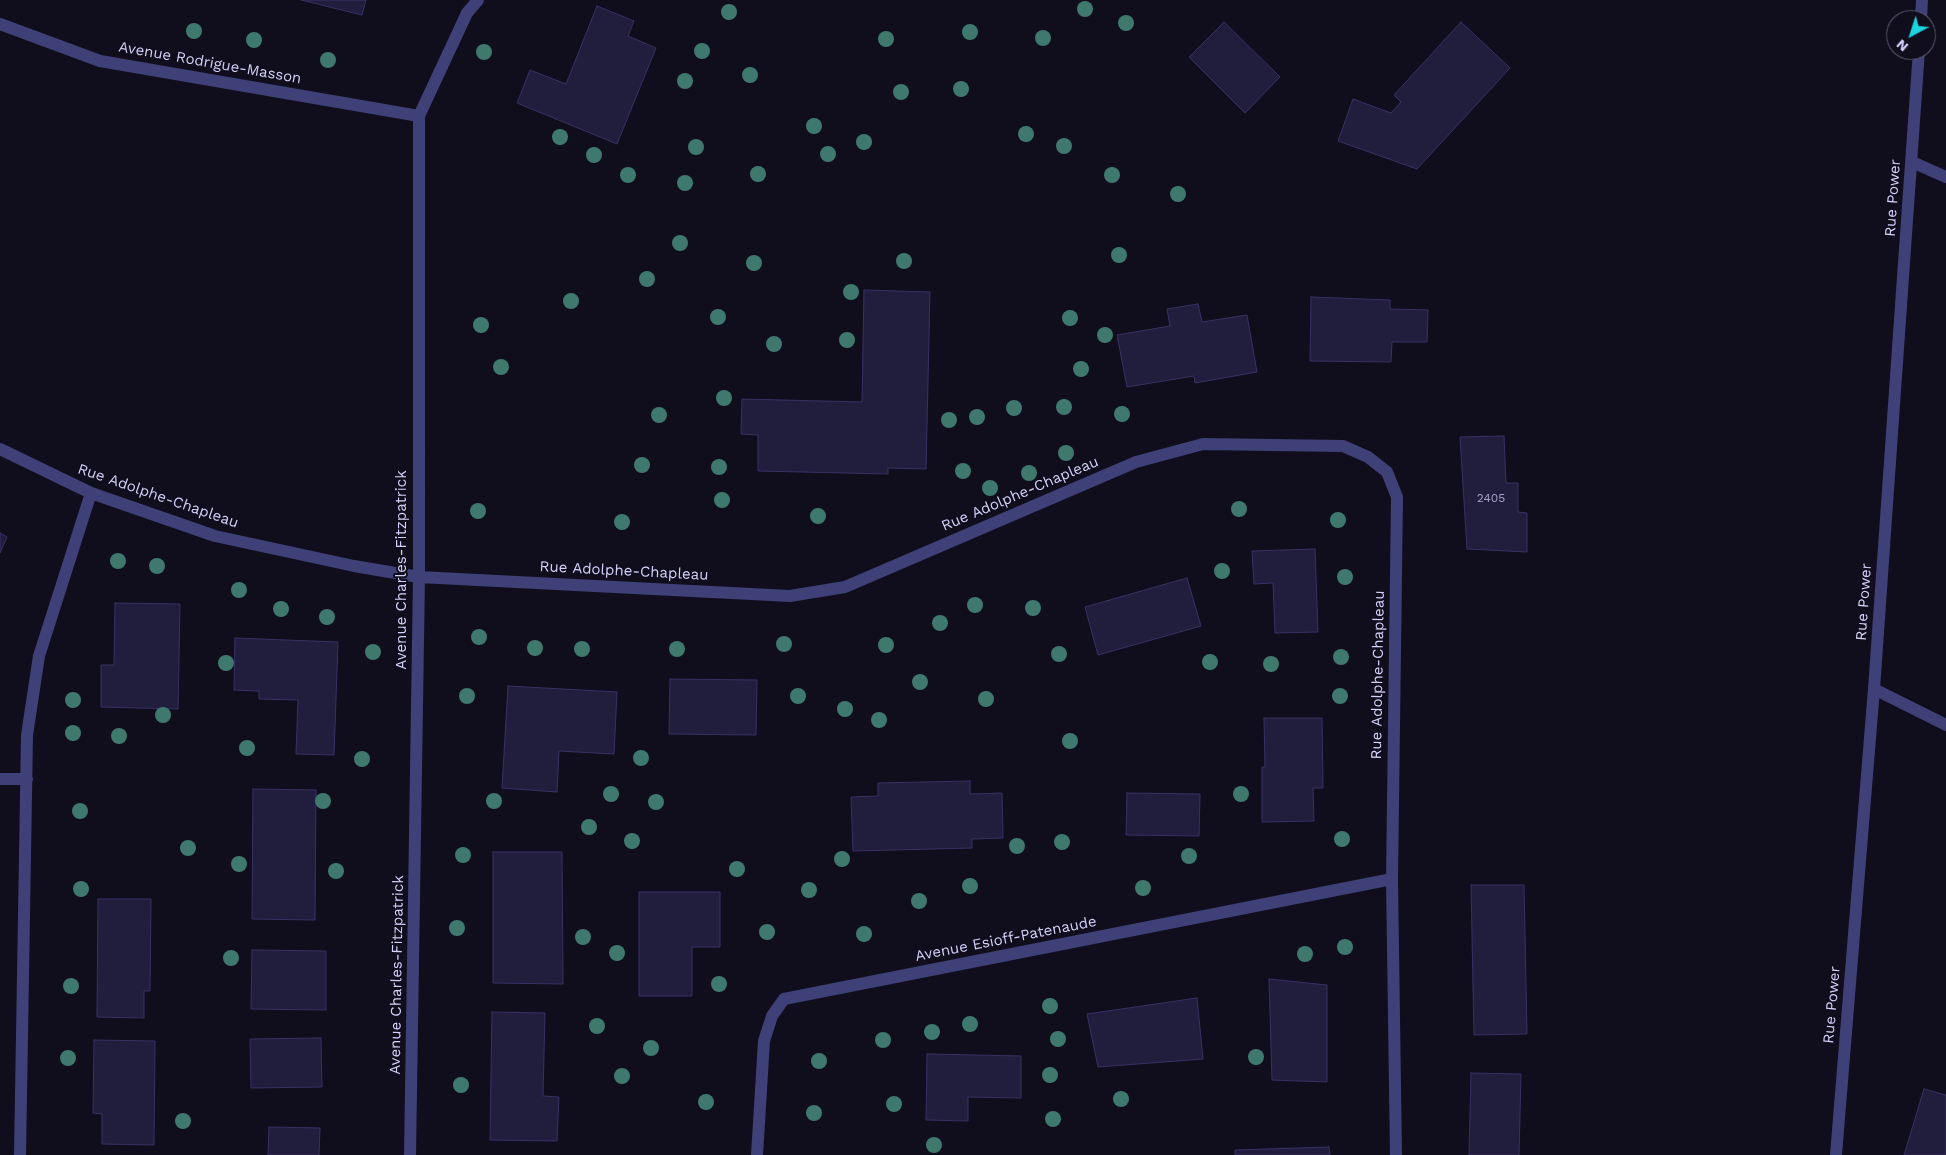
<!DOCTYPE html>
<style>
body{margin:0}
#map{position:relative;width:1946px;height:1155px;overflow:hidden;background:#100e1d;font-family:"Work Sans",sans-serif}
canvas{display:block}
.north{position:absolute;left:1886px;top:10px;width:50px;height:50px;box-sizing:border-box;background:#100e1d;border:1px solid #5e5c75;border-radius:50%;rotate:220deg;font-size:14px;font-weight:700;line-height:20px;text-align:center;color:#d3d0f9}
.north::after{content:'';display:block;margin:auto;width:18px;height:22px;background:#1ad3dc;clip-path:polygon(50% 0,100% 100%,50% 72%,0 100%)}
</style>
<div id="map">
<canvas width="1946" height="1155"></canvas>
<div class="north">N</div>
</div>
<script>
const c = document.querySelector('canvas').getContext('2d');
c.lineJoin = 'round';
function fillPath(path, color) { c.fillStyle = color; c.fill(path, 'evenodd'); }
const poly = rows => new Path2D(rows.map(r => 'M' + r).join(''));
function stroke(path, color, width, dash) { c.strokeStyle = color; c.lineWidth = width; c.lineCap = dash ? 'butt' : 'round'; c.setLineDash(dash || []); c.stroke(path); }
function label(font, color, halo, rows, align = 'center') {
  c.font = font + ' "Work Sans",sans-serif'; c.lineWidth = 4; c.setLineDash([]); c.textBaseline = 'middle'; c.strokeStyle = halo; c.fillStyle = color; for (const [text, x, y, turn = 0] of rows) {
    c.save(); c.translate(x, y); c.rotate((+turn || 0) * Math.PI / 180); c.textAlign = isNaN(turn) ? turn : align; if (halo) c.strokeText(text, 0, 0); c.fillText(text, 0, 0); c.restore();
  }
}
const building = poly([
 [301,0,366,0,362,15,301,0],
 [597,6,634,21,628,36,656,48,617,144,517,103,530,70,566,84,597,6],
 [1224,22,1280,77,1245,113,1189,57,1224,22],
 [1461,22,1510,68,1417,169,1338,141,1353,99,1391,113,1401,102,1394,95,1461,22],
 [864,290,930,292,926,469,888,468,888,474,758,471,758,435,741,434,742,399,862,402,864,290],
 [1311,297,1390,300,1390,309,1428,310,1427,342,1392,342,1391,362,1310,361,1311,297],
 [1198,304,1202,322,1247,315,1257,372,1195,383,1194,376,1127,387,1117,335,1170,326,1167,309,1198,304],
 [1504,436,1506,483,1518,483,1518,512,1527,513,1527,552,1467,549,1460,437,1504,436],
 [0,533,7,537,0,553,0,533],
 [1315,549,1318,632,1275,633,1273,583,1254,584,1252,551,1315,549],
 [1187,578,1201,626,1098,655,1085,607,1187,578],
 [115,603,180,604,178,709,101,707,101,665,114,665,115,603],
 [235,638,338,642,334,755,296,754,298,700,259,699,259,691,234,690,235,638],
 [670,679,757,680,756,735,669,734,670,679],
 [508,686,617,692,614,754,559,751,557,792,502,788,508,686],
 [1264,718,1322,718,1323,788,1313,788,1314,821,1262,822,1262,767,1265,767,1264,718],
 [970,781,970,794,1002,793,1003,838,972,839,972,848,853,851,851,797,878,796,878,783,970,781],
 [253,789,316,790,315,920,252,919,253,789],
 [1127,793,1200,794,1199,836,1126,835,1127,793],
 [493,852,562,852,563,984,493,983,493,852],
 [1471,885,1524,885,1527,1034,1474,1035,1471,885],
 [639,892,720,892,720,947,692,947,692,996,639,996,639,892],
 [98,899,151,899,150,991,144,991,144,1018,97,1017,98,899],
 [252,950,326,951,326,1010,251,1009,252,950],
 [1269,979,1327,985,1327,1082,1272,1080,1269,979],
 [1197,998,1203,1059,1098,1067,1087,1014,1197,998],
 [492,1012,545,1013,543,1096,559,1097,557,1141,490,1140,492,1012],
 [321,1038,322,1087,251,1088,250,1039,321,1038],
 [94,1040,155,1041,154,1145,102,1144,102,1114,93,1113,94,1040],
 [927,1054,1021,1056,1021,1098,968,1097,968,1121,926,1120,927,1054],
 [1471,1073,1521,1074,1519,1155,1469,1155,1471,1073],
 [1924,1089,1946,1095,1946,1155,1904,1155,1924,1089],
 [269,1127,320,1128,319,1155,268,1155,269,1127],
 [1329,1147,1330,1155,1235,1155,1235,1150,1329,1147]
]);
fillPath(building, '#211d3c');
stroke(building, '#393165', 1);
stroke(poly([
 [1921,20,1922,0],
 [0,24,100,61,419,116],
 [1912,162,1946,177],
 [0,449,91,493,215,536,354,566,419,577,790,596,845,587,1136,462,1203,444,1343,446,1368,457,1387,472,1397,497,1392,879,1396,1155],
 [1874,689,1946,725],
 [0,779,27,779],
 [20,1155,27,735,39,656,91,493],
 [410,1155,419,577,419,116,467,13,478,0],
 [757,1155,764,1041,772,1016,784,999,1392,879],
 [1836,1155,1874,689,1919,50]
]), '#3f4077', 12);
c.fillStyle = '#3f796e';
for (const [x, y] of [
 [1085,9],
 [729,12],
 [1126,23],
 [194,31],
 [970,32],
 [1043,38],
 [886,39],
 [254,40],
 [702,51],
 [484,52],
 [328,60],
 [750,75],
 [685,81],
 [961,89],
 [901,92],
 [814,126],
 [1026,134],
 [560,137],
 [864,142],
 [1064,146],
 [696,147],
 [828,154],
 [594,155],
 [758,174],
 [628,175],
 [1112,175],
 [685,183],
 [1178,194],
 [680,243],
 [1119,255],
 [904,261],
 [754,263],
 [647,279],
 [851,292],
 [571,301],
 [718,317],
 [1070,318],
 [481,325],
 [1105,335],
 [847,340],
 [774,344],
 [501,367],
 [1081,369],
 [724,398],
 [1064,407],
 [1014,408],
 [1122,414],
 [659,415],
 [977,417],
 [949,420],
 [1066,453],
 [642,465],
 [719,467],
 [963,471],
 [1029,473],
 [990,488],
 [722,500],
 [1239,509],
 [478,511],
 [818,516],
 [1338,520],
 [622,522],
 [118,561],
 [157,566],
 [1222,571],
 [1345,577],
 [239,590],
 [975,605],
 [1033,608],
 [281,609],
 [327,617],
 [940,623],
 [479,637],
 [784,644],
 [886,645],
 [535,648],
 [582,649],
 [677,649],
 [373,652],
 [1059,654],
 [1341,657],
 [1210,662],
 [226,663],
 [1271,664],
 [920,682],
 [467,696],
 [798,696],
 [1340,696],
 [986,699],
 [73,700],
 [845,709],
 [163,715],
 [879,720],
 [73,733],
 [119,736],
 [1070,741],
 [247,748],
 [641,758],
 [362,759],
 [611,794],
 [1241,794],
 [323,801],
 [494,801],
 [656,802],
 [80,811],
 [589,827],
 [1342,839],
 [632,841],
 [1062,842],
 [1017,846],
 [188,848],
 [463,855],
 [1189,856],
 [842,859],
 [239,864],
 [737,869],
 [336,871],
 [970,886],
 [1143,888],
 [81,889],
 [809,890],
 [919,901],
 [457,928],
 [767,932],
 [864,934],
 [583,937],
 [1345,947],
 [617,953],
 [1305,954],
 [231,958],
 [719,984],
 [71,986],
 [1050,1006],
 [970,1024],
 [597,1026],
 [932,1032],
 [1058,1039],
 [883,1040],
 [651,1048],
 [1256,1057],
 [68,1058],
 [819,1061],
 [1050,1075],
 [622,1076],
 [461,1085],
 [1121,1099],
 [706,1102],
 [894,1104],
 [814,1113],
 [1053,1119],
 [183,1121],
 [934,1145]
]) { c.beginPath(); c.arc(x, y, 8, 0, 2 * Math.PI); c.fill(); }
label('12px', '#a6a3ca', null, [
 ["2405",1491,498]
]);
label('15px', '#d3d0f9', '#100e1d', [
 ["Avenue Rodrigue-Masson",210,63,10],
 ["Rue Power",1893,198,-86],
 ["Rue Adolphe-Chapleau",1020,494,-23],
 ["Rue Adolphe-Chapleau",158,496,19],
 ["Avenue Charles-Fitzpatrick",402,570,-90],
 ["Rue Adolphe-Chapleau",624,571,3],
 ["Rue Power",1864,602,-86],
 ["Rue Adolphe-Chapleau",1378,675,-89],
 ["Avenue Esioff-Patenaude",1006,939,-11],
 ["Avenue Charles-Fitzpatrick",397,975,-89],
 ["Rue Power",1832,1005,-85]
]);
</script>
